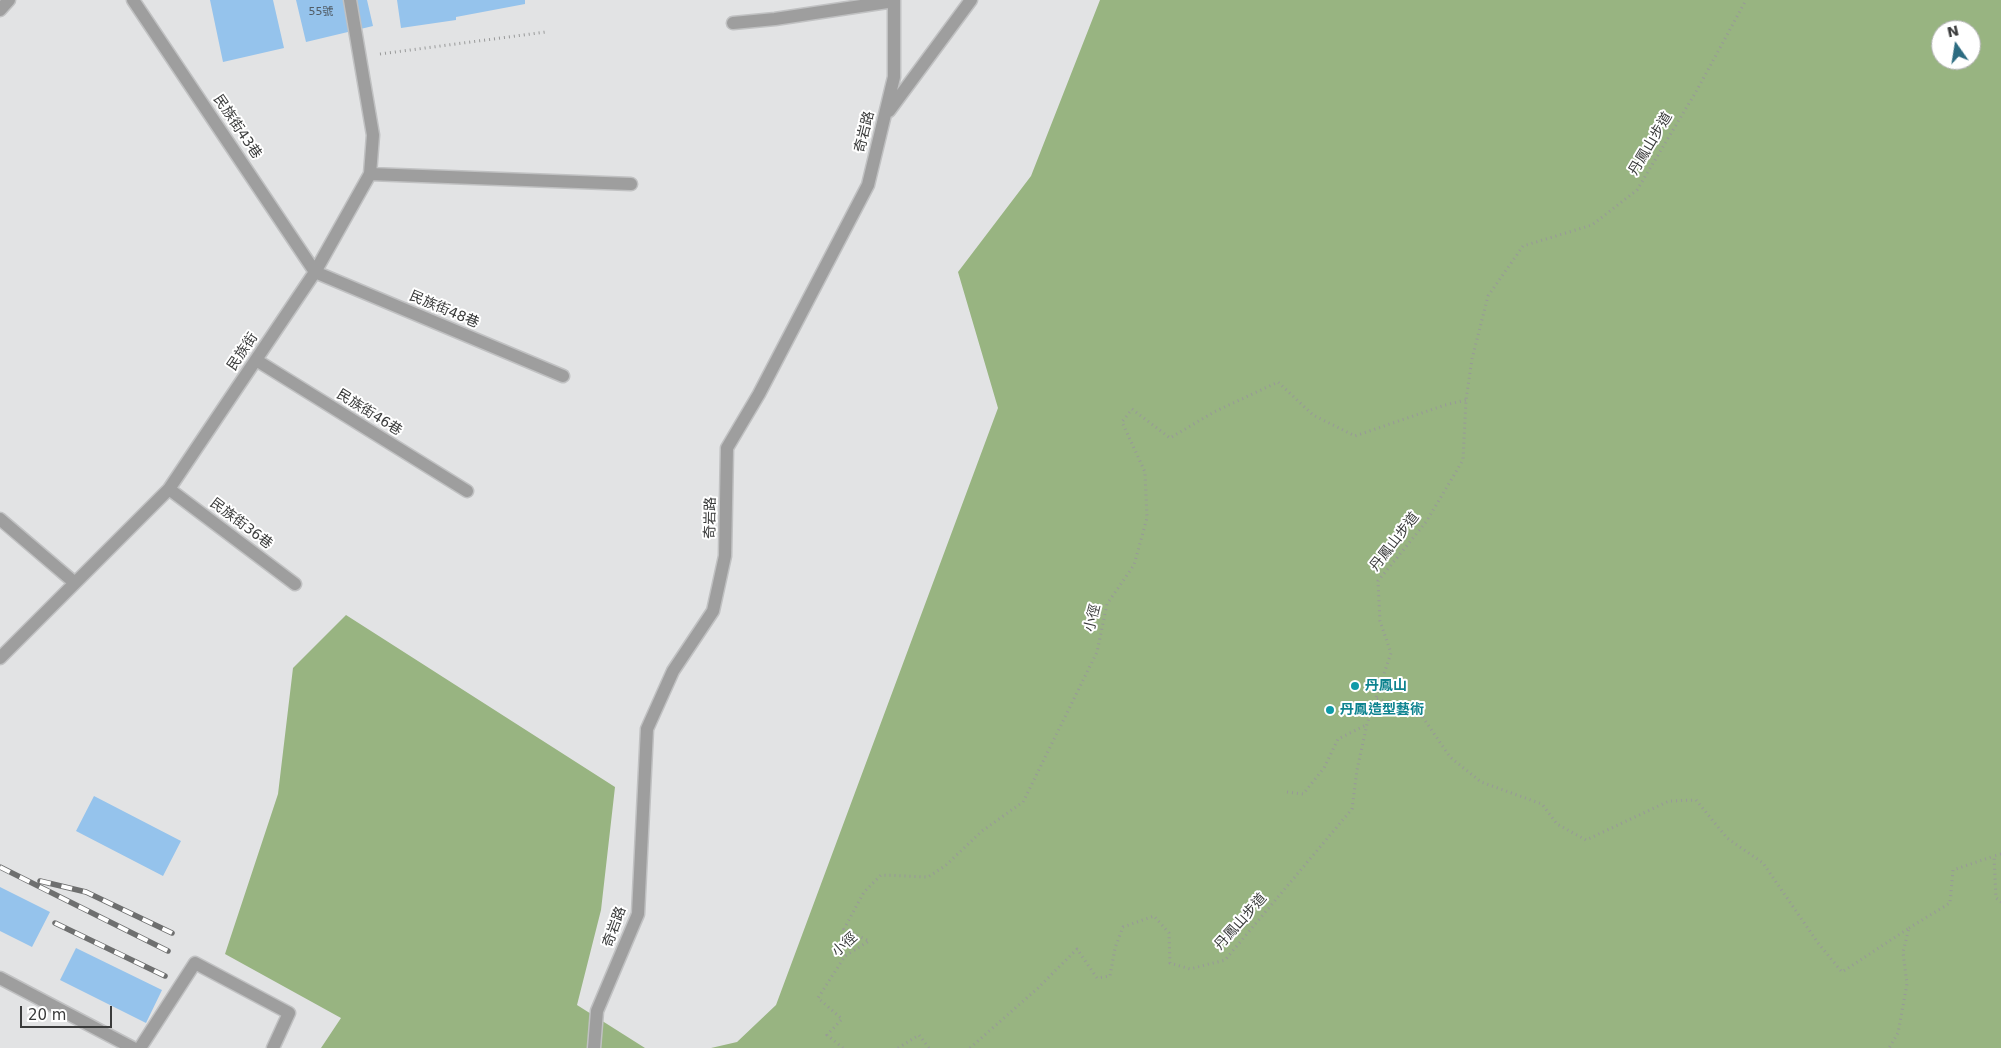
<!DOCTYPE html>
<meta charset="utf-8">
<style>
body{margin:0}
#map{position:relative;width:2001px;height:1048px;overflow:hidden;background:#e2e3e4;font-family:"DejaVu Sans",sans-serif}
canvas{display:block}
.north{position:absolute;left:1931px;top:20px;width:50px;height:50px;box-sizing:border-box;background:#fff;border:1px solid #b0b1b1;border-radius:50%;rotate:347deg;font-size:14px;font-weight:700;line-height:20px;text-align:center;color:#3a3b3b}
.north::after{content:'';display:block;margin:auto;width:18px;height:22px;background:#2d6c81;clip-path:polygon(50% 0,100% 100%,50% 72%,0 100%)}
.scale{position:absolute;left:20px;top:1006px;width:92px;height:22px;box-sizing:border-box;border:2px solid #3a3b3b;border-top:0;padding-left:6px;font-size:15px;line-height:18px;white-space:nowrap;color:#3a3b3b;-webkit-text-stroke:4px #fff;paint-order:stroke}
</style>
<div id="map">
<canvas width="2001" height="1048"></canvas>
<div class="north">N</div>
<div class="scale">20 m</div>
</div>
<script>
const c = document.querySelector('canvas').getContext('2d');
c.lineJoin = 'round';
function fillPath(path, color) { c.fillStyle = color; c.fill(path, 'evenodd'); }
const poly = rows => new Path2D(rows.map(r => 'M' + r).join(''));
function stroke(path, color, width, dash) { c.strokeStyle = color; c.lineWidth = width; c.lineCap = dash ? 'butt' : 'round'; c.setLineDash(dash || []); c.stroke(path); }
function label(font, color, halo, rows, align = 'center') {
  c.font = font + ' "DejaVu Sans","Noto Sans TC",sans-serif'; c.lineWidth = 4; c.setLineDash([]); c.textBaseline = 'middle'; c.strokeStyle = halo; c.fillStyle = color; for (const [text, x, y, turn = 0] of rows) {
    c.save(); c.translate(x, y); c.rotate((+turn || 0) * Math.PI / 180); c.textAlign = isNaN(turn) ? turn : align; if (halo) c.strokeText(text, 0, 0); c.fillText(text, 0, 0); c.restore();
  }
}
fillPath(poly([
 [1100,0,2001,0,2001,1048,711,1048,737,1042,776,1005,998,408,958,272,1031,176],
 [1941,30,1971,30,1971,60,1941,60],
 [346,615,615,787,601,910,577,1005,645,1048,321,1048,341,1018,225,954,278,794,293,668]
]), '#98b481');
fillPath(poly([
 [210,0,273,0,284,48,223,62],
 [296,0,367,0,373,26,306,42],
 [397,0,525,0,525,4,456,17,456,20,401,28],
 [94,796,181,841,163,876,76,831],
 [0,887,50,912,32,947,0,931],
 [76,948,162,990,146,1023,60,980]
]), '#95c3ec');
const lane = poly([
 [133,0,315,272,563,376],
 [0,10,9,0],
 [733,23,775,19,894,1],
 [889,111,971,0],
 [370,174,631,184],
 [256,360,467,491],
 [169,489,295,584],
 [0,519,75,583],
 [0,658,169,489,315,272,370,174,373,135,350,0],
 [0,978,133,1048],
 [140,1048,195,963,289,1013,273,1048],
 [594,1048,597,1011,638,914,647,729,673,671,713,611,725,556,727,448,759,394,868,185,894,77,894,0]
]);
stroke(lane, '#c0c1c2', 15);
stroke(poly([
 [380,54,546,32],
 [1377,699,1420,713,1450,757,1481,782,1542,804,1557,824,1586,840,1669,801,1696,800,1727,838,1763,863,1818,943,1842,972,1909,928,1903,952,1907,984,1898,1033,1889,1048],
 [1287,792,1303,794,1324,768,1338,739,1366,725],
 [2001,854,1994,856,1996,898,2001,902],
 [1909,928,1950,903,1953,870,1994,856],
 [843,1048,827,1035,842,1019,818,998,845,956,869,941,844,929,864,892,881,875,928,877,945,866,982,831,1023,802,1097,652,1107,604,1134,565,1147,518,1145,472,1122,422,1132,409,1170,438,1214,412,1278,382,1313,415,1355,436,1445,405,1466,400],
 [898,1048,919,1035,929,1048],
 [970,1048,1038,988,1077,949,1097,978,1110,976,1115,948,1123,927,1154,916,1169,933,1170,963,1190,969,1225,960,1352,809,1357,770,1367,724,1391,653,1380,621,1378,581,1426,522,1463,460,1466,400,1472,359,1488,296,1523,246,1592,225,1637,190,1697,90,1746,0]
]), '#989999', 3, [1, 4]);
stroke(lane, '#9e9e9e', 12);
const rail = poly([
 [0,867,168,951],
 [40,881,86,892,172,933],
 [55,923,165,976]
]);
stroke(rail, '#6e6f6f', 5.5);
stroke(rail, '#fff', 4, [11]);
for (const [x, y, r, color] of [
 [1355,686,5,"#0f9aa8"],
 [1330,710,5,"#0f9aa8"]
]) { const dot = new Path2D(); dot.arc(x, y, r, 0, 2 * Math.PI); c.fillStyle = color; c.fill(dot); stroke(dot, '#fff', 2); }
label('11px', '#515d67', null, [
 ["55號",321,12]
]);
label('14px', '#3a3b3b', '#fff', [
 ["民族街43巷",237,127,56],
 ["奇岩路",865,132,-76],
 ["丹鳳山步道",1651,144,-59],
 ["民族街48巷",444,310,23],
 ["民族街",243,352,-56],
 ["民族街46巷",369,413,32],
 ["奇岩路",711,518,-89],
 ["民族街36巷",241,524,37],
 ["丹鳳山步道",1395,542,-52],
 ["小徑",1093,618,-76],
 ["丹鳳山步道",1241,922,-48],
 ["奇岩路",615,927,-70],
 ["小徑",845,945,-42]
]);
label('bold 14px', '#0d838f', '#fff', [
 ["丹鳳山",1365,686],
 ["丹鳳造型藝術",1340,710]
], 'left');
</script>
